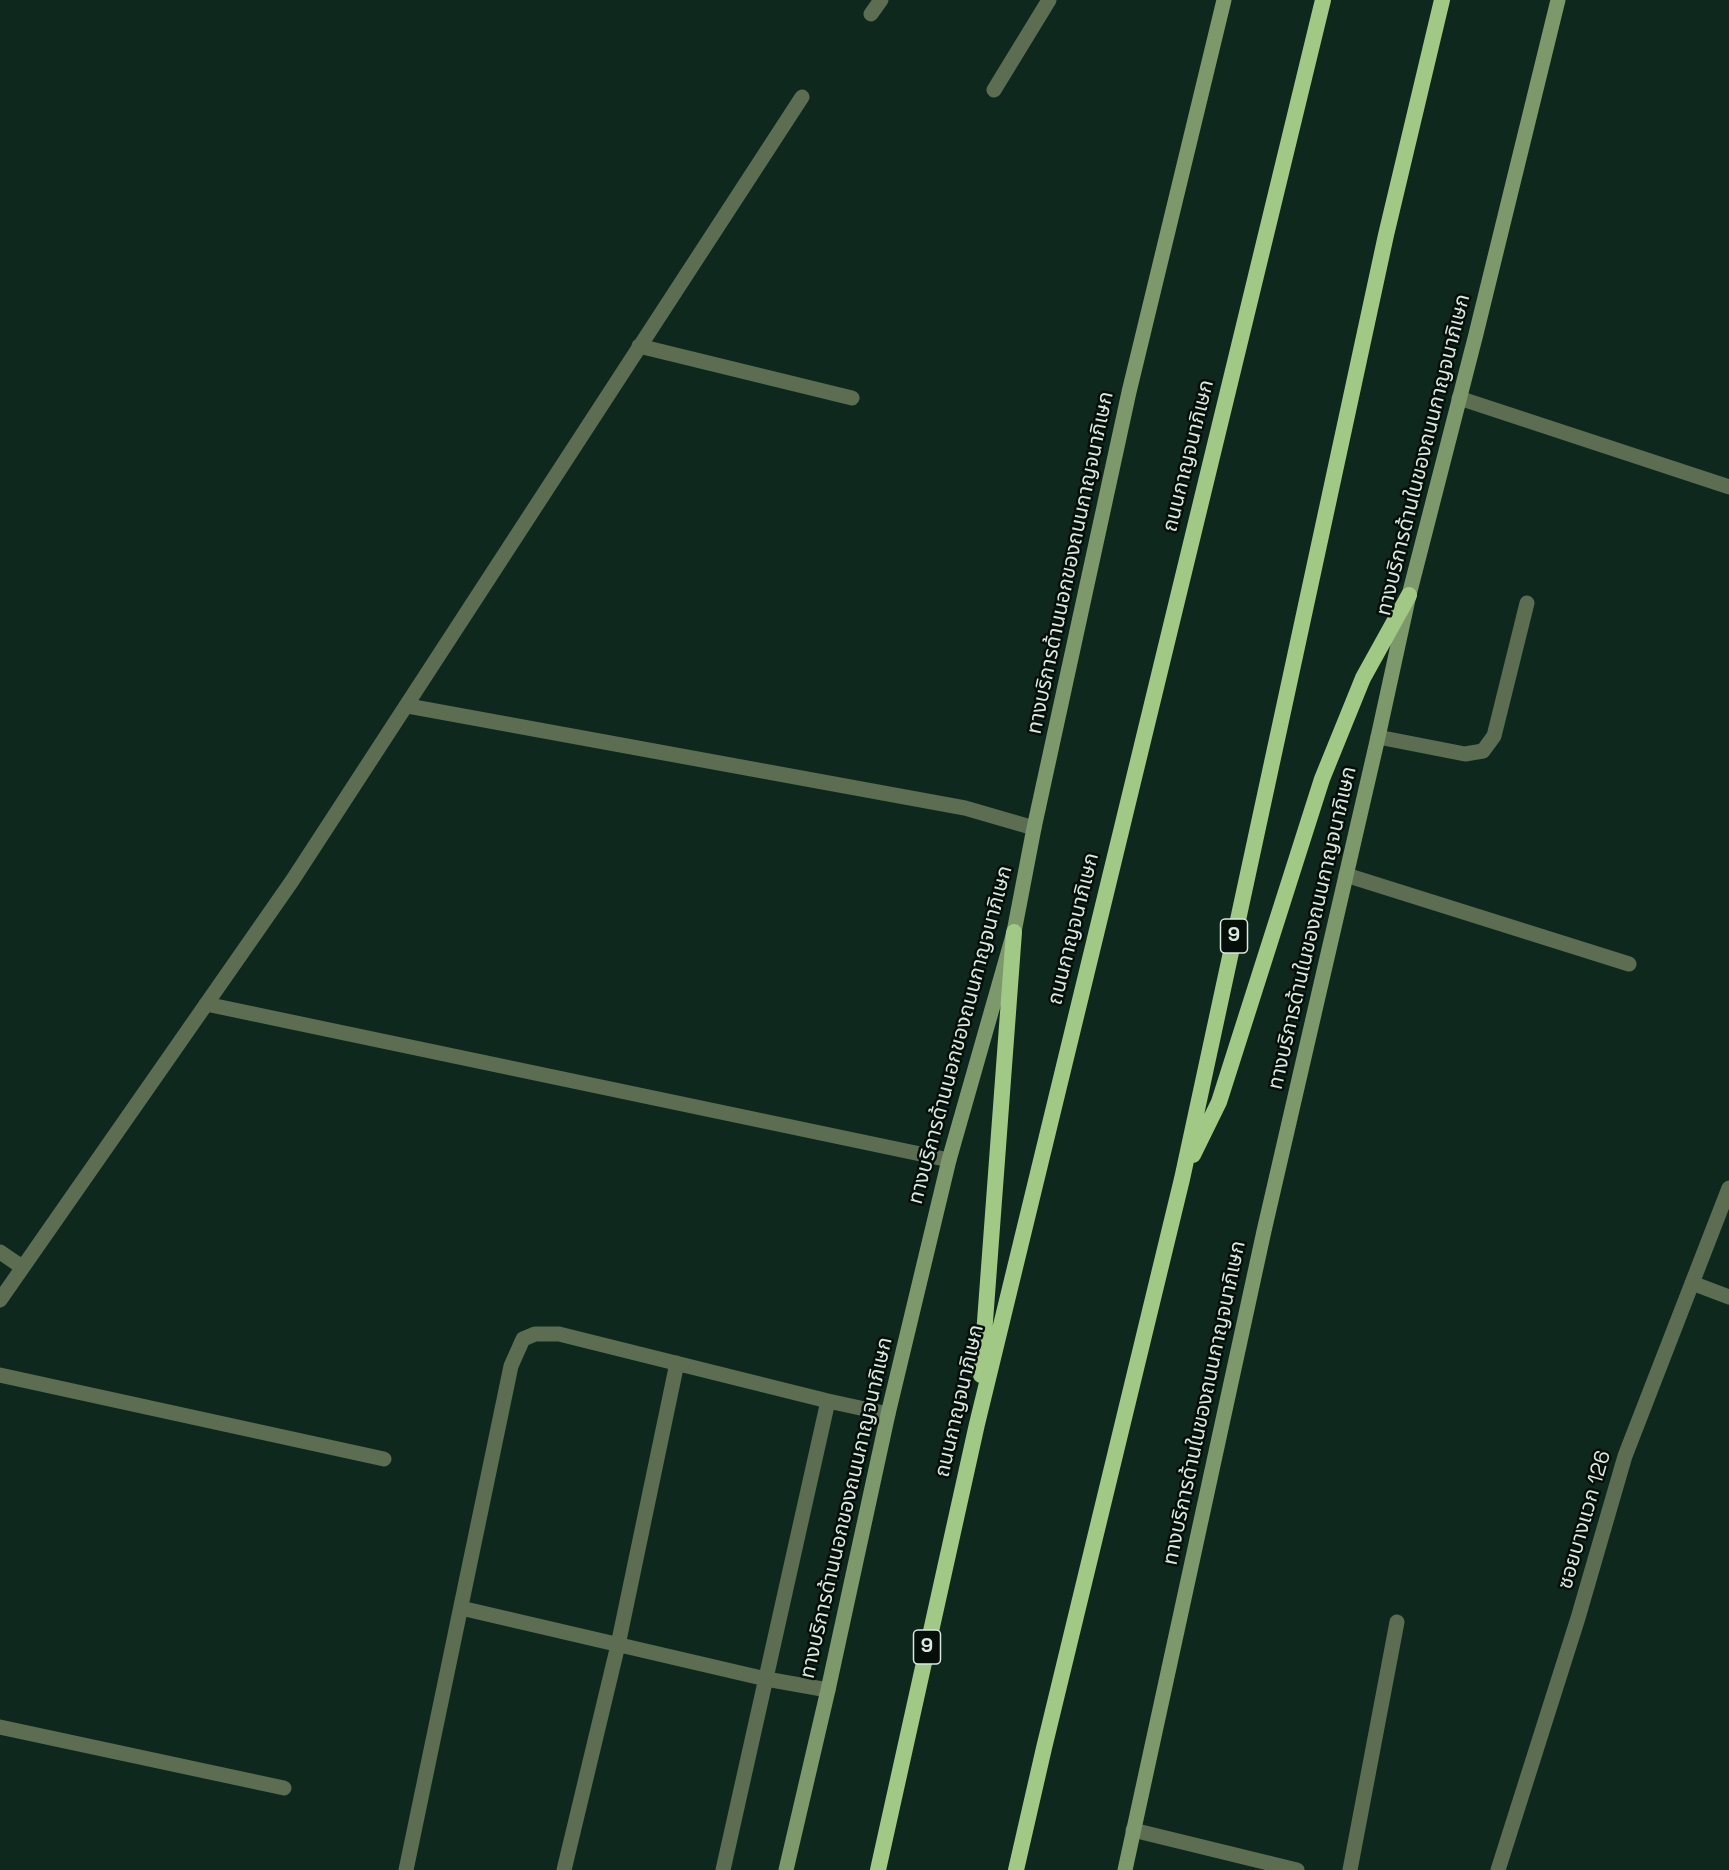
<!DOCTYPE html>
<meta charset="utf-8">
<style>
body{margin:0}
canvas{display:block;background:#0e281d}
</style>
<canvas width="1729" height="1870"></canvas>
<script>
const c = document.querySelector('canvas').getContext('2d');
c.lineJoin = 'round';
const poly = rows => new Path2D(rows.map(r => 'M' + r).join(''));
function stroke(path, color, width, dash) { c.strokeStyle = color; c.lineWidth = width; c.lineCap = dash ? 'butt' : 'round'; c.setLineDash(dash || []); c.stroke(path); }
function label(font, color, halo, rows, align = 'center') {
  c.font = font + ' "Space Grotesk","Noto Sans Thai",sans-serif'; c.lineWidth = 5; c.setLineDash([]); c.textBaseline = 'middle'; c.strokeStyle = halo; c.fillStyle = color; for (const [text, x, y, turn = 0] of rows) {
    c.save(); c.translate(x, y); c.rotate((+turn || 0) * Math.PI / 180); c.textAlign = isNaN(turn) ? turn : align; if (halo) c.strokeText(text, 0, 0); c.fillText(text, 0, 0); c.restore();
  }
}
stroke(poly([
 [871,14,881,0],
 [994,90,1049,0],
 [1378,737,1465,754,1483,751,1494,736,1527,603],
 [1346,875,1629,964],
 [461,1608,766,1679,828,1690],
 [1133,1830,1297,1870],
 [406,1870,511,1366,523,1339,535,1334,559,1334,828,1401,888,1414],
 [564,1870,618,1645,677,1363],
 [723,1870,828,1401],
 [1350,1870,1397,1622]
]), '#5c6d51', 15);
stroke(poly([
 [639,346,852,398],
 [1459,398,1729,487],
 [408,706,965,808,1034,828],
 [206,1004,949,1160],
 [0,1252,22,1267],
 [1692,1283,1729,1297],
 [0,1300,292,881,802,97],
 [0,1375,384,1459],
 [0,1727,284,1788],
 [1498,1870,1578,1618,1625,1456,1729,1188]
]), '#5c6d51', 15);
stroke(poly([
 [786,1870,828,1690,888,1414,949,1160,1014,932,1034,828,1129,392,1224,0],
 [1125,1870,1264,1231,1378,737,1409,595,1476,334,1558,0]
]), '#7d986a', 15);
stroke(poly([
 [1193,1155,1219,1102,1322,779,1363,678,1409,595],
 [981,1375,1014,932],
 [878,1870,977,1424,1323,0],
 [1016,1870,1044,1748,1182,1179,1386,235,1442,0]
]), '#a2c886', 16);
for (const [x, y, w] of [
 [1234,936,27],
 [927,1647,27]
]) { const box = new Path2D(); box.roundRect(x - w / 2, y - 17, w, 34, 4.5); c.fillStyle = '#050e09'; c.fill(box); stroke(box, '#d9e8e0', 1.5); }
label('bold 20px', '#d9e8e0', null, [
 ["9",1234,936],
 ["9",927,1647]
]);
label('21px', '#d9e8e0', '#050e09', [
 ["ทางบริการด้านในของถนนกาญจนาภิเษก",1424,455,-76],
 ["ถนนกาญจนาภิเษก",1189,456,-76],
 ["ทางบริการด้านนอกของถนนกาญจนาภิเษก",1071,563,-78],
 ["ทางบริการด้านในของถนนกาญจนาภิเษก",1313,928,-77],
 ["ถนนกาญจนาภิเษก",1074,929,-76],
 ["ทางบริการด้านนอกของถนนกาญจนาภิเษก",961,1035,-75],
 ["ถนนกาญจนาภิเษก",960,1401,-77],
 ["ทางบริการด้านในของถนนกาญจนาภิเษก",1205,1403,-78],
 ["ทางบริการด้านนอกของถนนกาญจนาภิเษก",847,1508,-77],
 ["ซอยบางแวก 126",1585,1520,-74]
]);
</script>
